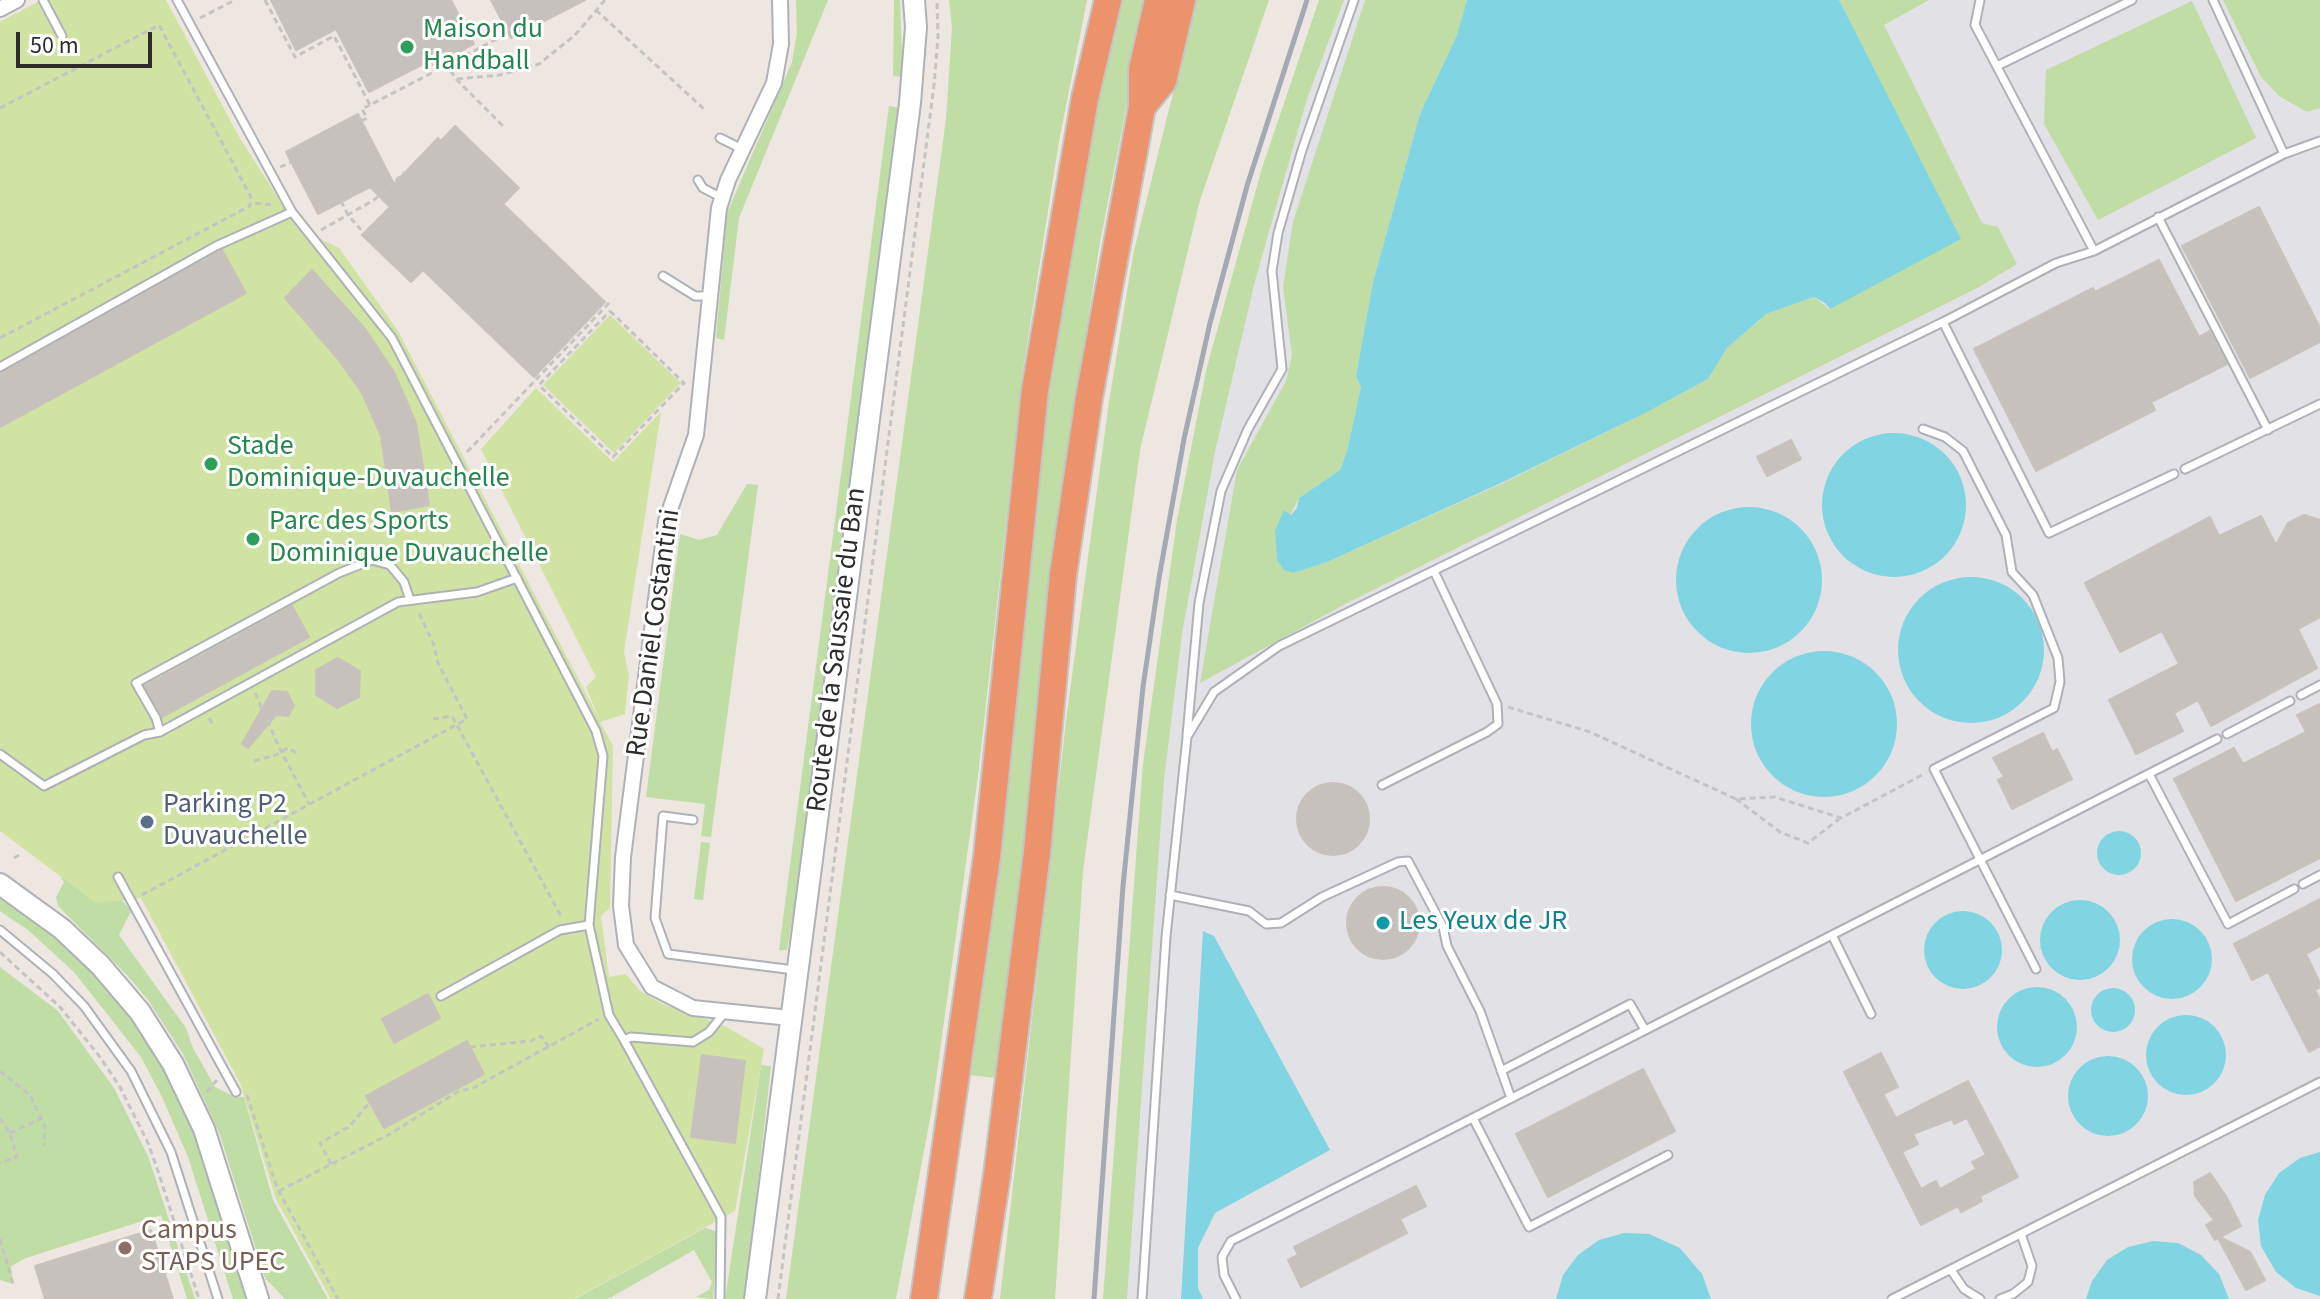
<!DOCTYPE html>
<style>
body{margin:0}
#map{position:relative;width:2320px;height:1299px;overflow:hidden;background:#ede6e1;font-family:"Source Sans 3",sans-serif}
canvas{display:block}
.scale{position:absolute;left:16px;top:32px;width:136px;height:36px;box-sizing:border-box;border:4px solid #2d2d2d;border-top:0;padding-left:10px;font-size:24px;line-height:28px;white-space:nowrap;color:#2d2d2d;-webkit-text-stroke:6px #fff;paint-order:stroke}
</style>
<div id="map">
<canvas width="2320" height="1299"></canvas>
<div class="scale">50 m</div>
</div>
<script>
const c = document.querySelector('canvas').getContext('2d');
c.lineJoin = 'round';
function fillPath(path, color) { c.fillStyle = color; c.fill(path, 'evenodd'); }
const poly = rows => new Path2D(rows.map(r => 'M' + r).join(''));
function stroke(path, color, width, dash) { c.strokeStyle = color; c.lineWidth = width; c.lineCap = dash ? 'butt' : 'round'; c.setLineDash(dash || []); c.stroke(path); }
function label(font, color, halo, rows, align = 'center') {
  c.font = font + ' "Source Sans 3",sans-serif'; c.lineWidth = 6; c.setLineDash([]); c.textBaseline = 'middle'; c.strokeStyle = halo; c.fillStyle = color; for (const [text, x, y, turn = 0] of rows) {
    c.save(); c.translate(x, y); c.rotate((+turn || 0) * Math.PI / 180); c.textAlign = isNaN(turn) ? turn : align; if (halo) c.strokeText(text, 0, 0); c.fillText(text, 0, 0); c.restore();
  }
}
fillPath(poly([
 [1344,0,2320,0,2320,1299,1127,1299,1164,780,1182,634,1215,452,1255,281,1307,99]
]), '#e2e1e6');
fillPath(poly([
 [796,0,828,0,739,218,724,340,716,338,727,213,792,62,797,33],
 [894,0,900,0,903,77,893,76],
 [949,0,1087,0,1059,141,1023,370,978,776,932,1108,896,1299,786,1299,946,119,952,28],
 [1116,0,1147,0,1099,248,1070,438,1057,577,996,1078,970,1075,1063,275],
 [1196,0,1269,0,1200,200,1140,450,1083,871,1055,1299,1000,1299,1067,713,1109,402,1133,255],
 [1319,0,1344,0,1307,99,1255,281,1215,452,1182,634,1164,780,1127,1299,1103,1299,1143,764,1177,520,1207,367,1262,168],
 [1365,0,1467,0,1457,35,1420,114,1373,282,1356,376,1361,387,1347,451,1340,470,1299,498,1290,515,1285,510,1278,540,1277,560,1294,573,1327,562,1501,484,1645,413,1708,379,1727,348,1766,314,1814,297,1829,309,1960,238,1839,0,1929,0,1884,25,1982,223,1998,227,2017,264,1979,287,1347,603,1200,683,1237,470,1286,381,1292,355,1283,287,1293,222],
 [2223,0,2320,0,2320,108,2307,112,2279,96,2261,77],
 [2192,1,2256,138,2098,220,2044,124,2046,70],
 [889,106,899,108,821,715,802,861,787,950,779,950],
 [747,484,758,485,711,837,701,836,705,804,646,797,680,534,699,540,717,535],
 [701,842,710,843,703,900,694,899],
 [97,865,117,901,121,899,131,911,119,935,186,1028,193,1048,215,1087,235,1097,244,1097,273,1200,328,1299,285,1299,265,1278,220,1135,183,1054,148,1000,127,975,58,906,56,897,64,882,61,878],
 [0,895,67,944,108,986,144,1030,168,1072,208,1165,249,1299,233,1299,188,1157,162,1097,141,1057,74,972,28,930,0,911],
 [0,967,58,1011,114,1088,148,1156,195,1299,187,1299,161,1215,26,1258,11,1266,13,1284,0,1280],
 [761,1065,771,1066,745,1299,725,1299],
 [705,1228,718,1232,713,1299,696,1297,709,1290,712,1282,694,1250,608,1299,575,1299]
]), '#bfdda5');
fillPath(poly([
 [41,0,166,0,238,135,297,228,339,248,398,331,599,719,586,687,596,677,481,449,536,388,613,462,661,412,624,652,629,675,625,714,600,722,613,746,610,908,601,916,609,977,626,974,640,991,665,1005,725,1026,764,1049,735,1211,574,1299,331,1299,276,1199,240,1083,141,898,96,903,0,831,0,22],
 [610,315,681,383,614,453,543,385]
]), '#d0e3a2');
fillPath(poly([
 [1467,0,1839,0,1961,239,1830,309,1825,303,1814,297,1766,314,1727,348,1708,379,1645,413,1501,483,1327,562,1294,573,1284,570,1277,560,1275,531,1284,510,1291,515,1297,508,1299,498,1340,470,1347,451,1361,387,1356,376,1373,282,1420,114,1457,35],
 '1822 505a72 72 0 1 1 144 0a72 72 0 1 1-144 0Z',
 '1676 580a73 73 0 1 1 146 0a73 73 0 1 1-146 0Z',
 '1898 650a73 73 0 1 1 146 0a73 73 0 1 1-146 0Z',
 '1751 724a73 73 0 1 1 146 0a73 73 0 1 1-146 0Z',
 '2097 853a22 22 0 1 1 44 0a22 22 0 1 1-44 0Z',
 '2040 940a40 40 0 1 1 80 0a40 40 0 1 1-80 0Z',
 '1924 950a39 39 0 1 1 78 0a39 39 0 1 1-78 0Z',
 '2132 959a40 40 0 1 1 80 0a40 40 0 1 1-80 0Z',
 [1203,931,1214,936,1330,1150,1215,1213,1198,1248,1198,1288,1203,1299,1181,1299],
 '1997 1027a40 40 0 1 1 80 0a40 40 0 1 1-80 0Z',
 '2091 1010a22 22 0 1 1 44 0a22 22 0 1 1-44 0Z',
 '2146 1055a40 40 0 1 1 80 0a40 40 0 1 1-80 0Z',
 '2068 1096a40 40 0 1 1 80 0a40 40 0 1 1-80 0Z',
 [2320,1152,2320,1296,2296,1288,2276,1272,2261,1246,2258,1220,2265,1195,2279,1173,2300,1158],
 [1624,1233,1649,1234,1680,1248,1702,1274,1711,1299,1556,1299,1563,1275,1578,1255,1599,1240],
 [2153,1241,2178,1243,2201,1255,2219,1274,2229,1299,2086,1299,2092,1281,2107,1260,2128,1247]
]), '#81d5e2');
const building = poly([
 [271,0,451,0,474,44,433,65,431,60,369,92,336,29,296,50,271,0],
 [491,0,585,0,511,38,491,0],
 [358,114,394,184,438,138,441,141,455,126,519,188,503,204,605,302,534,377,423,270,411,282,362,235,390,207,370,187,318,214,286,152,358,114],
 [2259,207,2320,328,2320,342,2250,378,2182,246,2259,207],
 [222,250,246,293,0,427,0,373,222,250],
 [2159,260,2199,337,2210,331,2227,364,2151,402,2155,410,2036,471,1974,349,2093,288,2095,292,2159,260],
 [312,270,366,330,394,372,416,423,429,505,392,512,381,436,362,393,338,359,285,298,312,270],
 [1791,440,1801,459,1767,476,1757,457,1791,440],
 [2304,515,2320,520,2320,617,2298,629,2317,668,2211,726,2198,700,2174,713,2183,731,2136,754,2109,700,2179,664,2162,631,2120,652,2085,583,2210,517,2219,536,2261,516,2276,545,2288,523,2304,515],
 [292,606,309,637,162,717,145,686,292,606],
 [338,658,360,671,359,697,337,708,316,695,316,670,338,658],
 [272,691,287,692,294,706,288,716,276,715,248,748,242,744,272,691],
 [2320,704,2320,858,2236,901,2174,779,2234,748,2243,764,2306,732,2297,715,2320,704],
 [2043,733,2052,752,2057,749,2072,779,2012,809,1998,780,2004,777,1993,758,2043,733],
 '1297 819a36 36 0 1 1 72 0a36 36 0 1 1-72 0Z',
 '1347 923a36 36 0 1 1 72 0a36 36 0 1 1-72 0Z',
 [2320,899,2320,946,2306,954,2320,983,2320,987,2315,990,2320,1000,2320,1046,2309,1052,2268,972,2252,980,2234,944,2320,899],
 [428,994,440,1018,394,1043,382,1019,428,994],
 [467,1041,484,1074,384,1128,366,1096,467,1041],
 [1881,1053,1898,1087,1883,1094,1896,1118,1968,1081,2018,1177,1980,1196,1982,1201,1961,1212,1958,1206,1921,1225,1844,1072,1881,1053],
 [1967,1118,1986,1155,1972,1162,1976,1169,1940,1189,1936,1181,1921,1189,1902,1152,1918,1144,1913,1134,1952,1119,1954,1124,1967,1118],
 [702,1055,745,1061,735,1143,691,1137,702,1055],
 [1643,1069,1675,1131,1548,1197,1516,1134,1643,1069],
 [2210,1173,2226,1196,2241,1226,2220,1237,2250,1252,2265,1280,2246,1290,2218,1238,2215,1240,2206,1225,2214,1220,2195,1196,2194,1182,2210,1173],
 [1416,1186,1426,1206,1400,1219,1407,1233,1301,1287,1288,1260,1298,1255,1294,1247,1416,1186],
 [151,1230,173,1299,45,1299,35,1266,151,1230]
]);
fillPath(building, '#c6c1bc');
stroke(building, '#c8c2bb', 2);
const lane = poly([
 [43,0,62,36],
 [177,0,292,212,392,338,596,731,603,756,589,925,609,1015,624,1040,631,1037,693,1042,709,1032,725,1012],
 [1980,0,1975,25,2094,251],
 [2213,0,2284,154],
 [1997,66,2132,0],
 [720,138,742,149],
 [698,180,703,188,722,198],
 [2158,217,2268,430],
 [663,276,695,296,709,296],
 [1943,322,2049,533,2174,474],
 [0,367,216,246,292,212],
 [1923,429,1945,437,1963,451,2006,535,2012,572,2033,595,2058,658,2060,682,2054,708,1934,769,2036,969],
 [2185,469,2320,404],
 [2301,695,2320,685],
 [160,732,156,718,136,683,339,573,372,560,390,565,404,582,410,600],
 [2227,734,2290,701],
 [1187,735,1199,603,1221,491,1248,429,1282,369,1272,271,1278,233,1302,150,1354,0],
 [0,754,44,786,144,735,160,732,398,602,477,592,517,578],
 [2149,774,2228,924,2294,889],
 [1382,785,1487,732,1498,724,1497,704,1434,571],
 [693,820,663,816,655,918,668,954,794,970],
 [118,877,236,1092],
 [2303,884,2320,875],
 [1170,895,1249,911,1266,924,1281,923,1322,897,1398,862,1408,861,1443,927,1447,946,1480,1011,1511,1098],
 [0,930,53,974,84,1006,131,1071,171,1152,218,1299],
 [1832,935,1871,1014],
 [441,996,560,930,589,925],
 [624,1040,721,1217,720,1299],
 [1501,1071,1630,1004,1645,1030],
 [1473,1118,1529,1227,1668,1155],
 [1951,1270,1964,1289,1980,1299],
 [1142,1299,1166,937,1187,737,1214,692,1279,646,1943,322,2056,263,2094,251,2284,154,2320,141],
 [1236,1299,1224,1275,1222,1257,1231,1241,2217,739],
 [1892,1299,2320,1082],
 [2000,1299,2013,1294,2028,1282,2032,1266,2021,1234]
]);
const street = poly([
 [780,0,781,44,774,83,728,180,719,208,696,435,666,521,623,857,621,906,626,945,652,987,693,1008,790,1018],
 [0,9,17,0]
]);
const secondary = poly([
 [0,884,62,929,100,965,140,1012,173,1064,204,1129,258,1299],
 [755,1299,910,103,916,27,914,0]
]);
const highway = poly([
 [1142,107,1163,81,1182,0],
 [924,1299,987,856,1035,390,1085,98,1108,0],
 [978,1299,997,1175,1037,852,1063,575,1089,398,1142,107,1142,70,1158,0]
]);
stroke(lane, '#aeb1b8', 11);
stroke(street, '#aeb1b8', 18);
stroke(secondary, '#aeb1b8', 24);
stroke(highway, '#c4c4c4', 30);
stroke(poly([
 [265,0,295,57,334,36,370,105,447,65,456,79,505,128],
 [596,10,705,110],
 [200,18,235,0],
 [447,65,508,33],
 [457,79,500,75,539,64,575,35,605,0],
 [0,108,159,25,251,197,250,206,0,338],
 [361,121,367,118,362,109,370,105],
 [280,167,291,162],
 [341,201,348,215,361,230],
 [255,203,273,205],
 [321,230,374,200,404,173,409,178],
 [610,311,684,383,613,457,539,385,610,311],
 [467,452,609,303],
 [255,693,279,747,309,804],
 [1508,707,1590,732,1736,799,1775,797,1841,818,1924,774],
 [209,718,214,727],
 [433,719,452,716,562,918],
 [254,761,276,755,288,748,297,753],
 [1736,799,1780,832,1808,843,1839,819],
 [14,858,21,854],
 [142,895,467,719,438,663,434,645,418,611],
 [0,952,60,1007,100,1057,120,1087,148,1143,158,1171,199,1299],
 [470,1047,531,1041,541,1036,549,1047],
 [0,1071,30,1095,45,1127,44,1145],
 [207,1092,217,1080],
 [247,1095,277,1188,338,1299],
 [0,1118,10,1133,17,1157,0,1163],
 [10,1133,42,1118],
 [331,1164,320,1143,349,1127,369,1103],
 [279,1191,390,1134,459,1091,473,1088,599,1019],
 [0,1239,13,1284],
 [778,1299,934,85,938,37,937,0]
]), '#c4c4c4', 3, [6, 4]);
stroke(lane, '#fff', 7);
stroke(street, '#fff', 14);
stroke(secondary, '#fff', 20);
stroke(highway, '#ed936c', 26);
stroke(poly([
 [1094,1299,1123,886,1143,687,1159,578,1184,439,1210,323,1247,186,1307,0]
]), '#a4a9b5', 5);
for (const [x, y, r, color] of [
 [407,47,8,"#2e9e5b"],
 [211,464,8,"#2e9e5b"],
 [253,539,8,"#2e9e5b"],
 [147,822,8,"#5c6f8a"],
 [1383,923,8,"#0f9aa8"],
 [125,1248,8,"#8d6e63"]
]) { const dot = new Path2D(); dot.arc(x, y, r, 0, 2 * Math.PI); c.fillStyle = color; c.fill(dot); stroke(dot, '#fff', 3); }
label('28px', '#27864d', '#fff', [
 ["Maison du",423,31],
 ["Handball",423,63],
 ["Stade",227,448],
 ["Dominique-Duvauchelle",227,480],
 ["Parc des Sports",269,523],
 ["Dominique Duvauchelle",269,555]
], 'left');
label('28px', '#2d2d2d', '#fff', [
 ["Rue Daniel Costantini",655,633,-82],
 ["Route de la Saussaie du Ban",838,650,-83]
]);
label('28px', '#4e5e75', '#fff', [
 ["Parking P2",163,806],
 ["Duvauchelle",163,838]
], 'left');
label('28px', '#0d838f', '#fff', [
 ["Les Yeux de JR",1399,923]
], 'left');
label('28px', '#785e54', '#fff', [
 ["Campus",141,1232],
 ["STAPS UPEC",141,1264]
], 'left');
</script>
